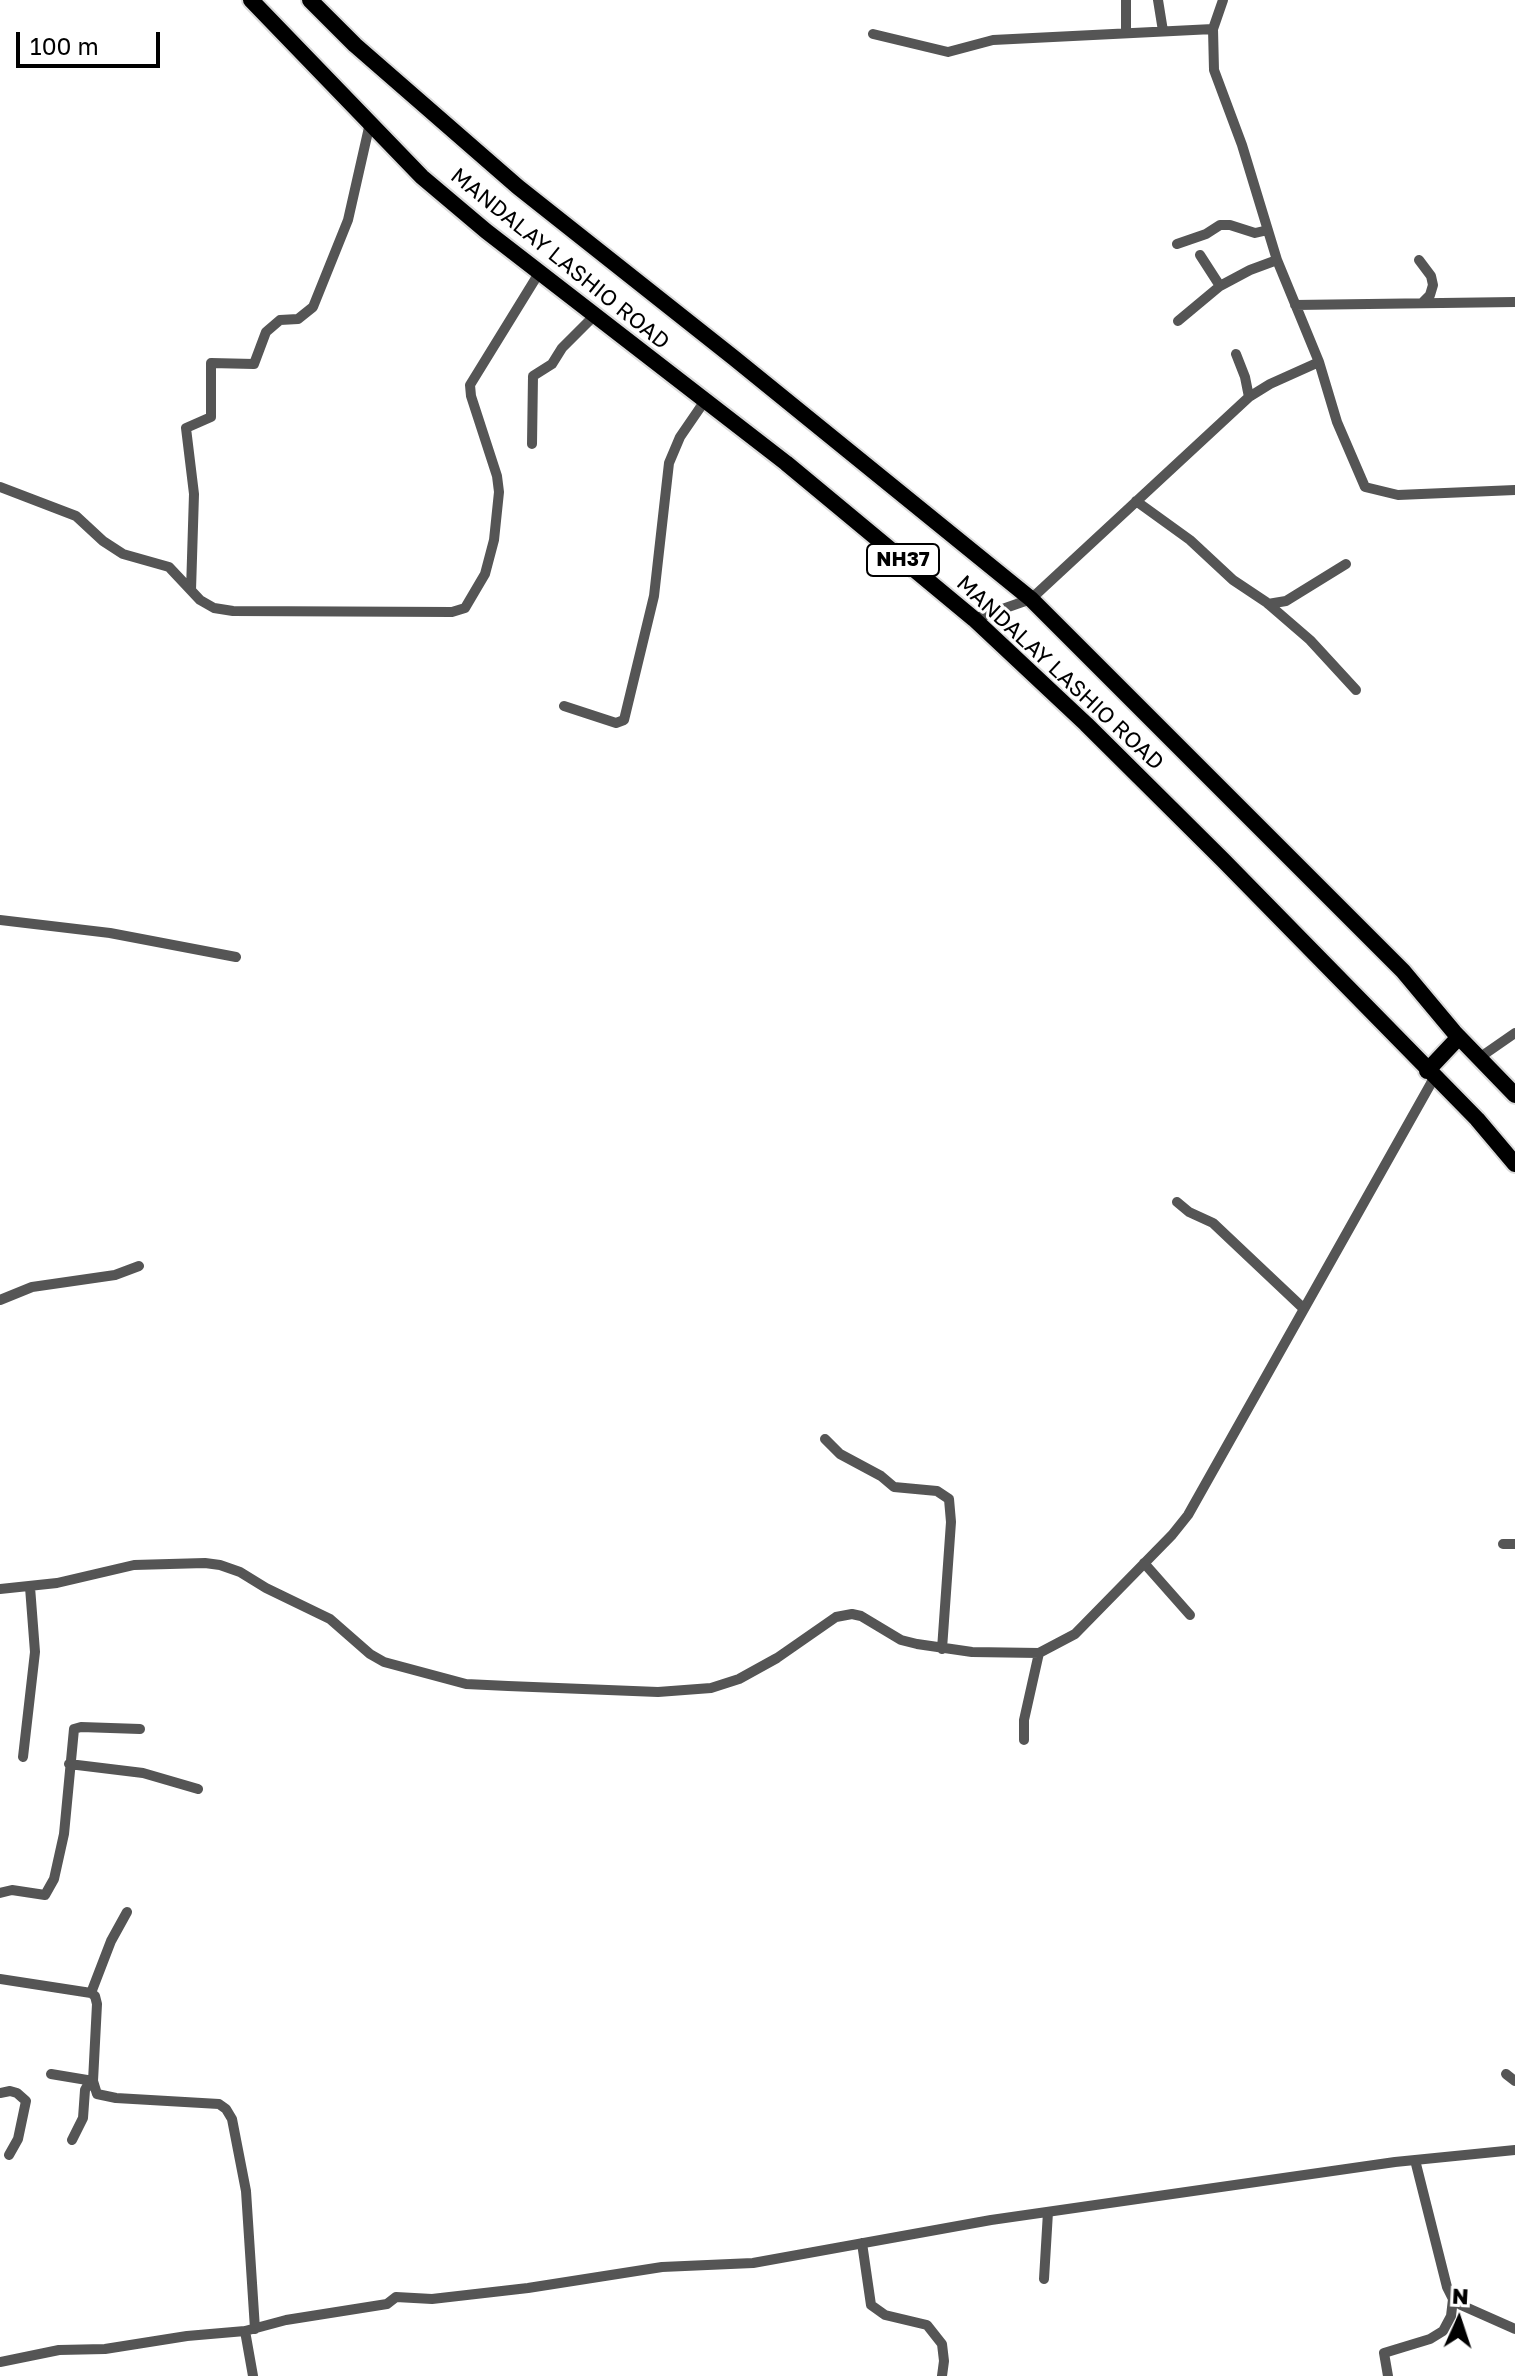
<!DOCTYPE html>
<style>
body{margin:0}
#map{position:relative;width:1515px;height:2376px;overflow:hidden;background:#fff;font-family:"Golos Text",sans-serif}
canvas{display:block}
.north{position:absolute;left:1419px;top:2280px;width:80px;height:80px;-webkit-text-stroke:6px #fff;paint-order:stroke;rotate:3deg;font-size:22px;font-weight:700;line-height:32px;text-align:center;color:#000}
.north::after{content:'';display:block;margin:auto;width:28px;height:36px;background:#000;clip-path:polygon(50% 0,100% 100%,50% 72%,0 100%)}
.scale{position:absolute;left:16px;top:32px;width:144px;height:36px;box-sizing:border-box;border:4px solid #000;border-top:0;padding-left:10px;font-size:24px;line-height:28px;white-space:nowrap;color:#000;-webkit-text-stroke:6px #fff;paint-order:stroke}
</style>
<div id="map">
<canvas width="1515" height="2376"></canvas>
<div class="north">N</div>
<div class="scale">100 m</div>
</div>
<script>
const c = document.querySelector('canvas').getContext('2d');
c.lineJoin = 'round';
const poly = rows => new Path2D(rows.map(r => 'M' + r).join(''));
function stroke(path, color, width, dash) { c.strokeStyle = color; c.lineWidth = width; c.lineCap = dash ? 'butt' : 'round'; c.setLineDash(dash || []); c.stroke(path); }
function label(font, color, halo, rows, align = 'center') {
  c.font = font + ' "Golos Text",sans-serif'; c.lineWidth = 6; c.setLineDash([]); c.textBaseline = 'middle'; c.strokeStyle = halo; c.fillStyle = color; for (const [text, x, y, turn = 0] of rows) {
    c.save(); c.translate(x, y); c.rotate((+turn || 0) * Math.PI / 180); c.textAlign = isNaN(turn) ? turn : align; if (halo) c.strokeText(text, 0, 0); c.fillText(text, 0, 0); c.restore();
  }
}
const trunk = poly([
 [251,0,422,177,486,231,786,463,974,619,1086,724,1223,860,1477,1119,1515,1164],
 [310,0,355,45,518,187,734,358,1031,599,1403,971,1454,1032,1515,1095],
 [1427,1071,1459,1037]
]);
stroke(trunk, '#dbdbdb', 20);
stroke(poly([
 [1126,0,1126,32],
 [1158,0,1163,31],
 [1223,0,1213,29,1214,70,1242,145,1277,260,1319,362],
 [873,34,948,52,993,40,1213,29],
 [1177,244,1206,234,1220,225,1230,225,1255,233,1268,230],
 [1200,255,1220,286],
 [1419,260,1431,276,1433,285,1430,295,1422,303],
 [1295,305,1515,302],
 [1178,321,1220,286,1250,270,1277,260],
 [1236,354,1245,377,1249,397],
 [532,444,533,376,552,364,562,348,594,316],
 [0,487,76,516,103,541,123,554,169,567,200,600,214,608,233,611,452,612,465,608,485,574,494,540,499,492,497,476,471,396,470,385,539,273],
 [1136,501,1190,540,1233,580,1266,602,1310,640,1356,690],
 [191,590,194,494,186,428,211,417,211,363,254,364,266,332,280,320,298,319,313,307,348,220,370,123],
 [1268,604,1286,601,1346,564],
 [974,619,1031,599,1249,397,1270,384,1319,362,1337,422,1365,487,1398,495,1515,490],
 [564,706,616,723,624,720,654,596,669,463,680,437,704,402],
 [0,920,110,933,236,957],
 [1479,1058,1515,1033],
 [1177,1202,1189,1212,1213,1223,1303,1308],
 [0,1300,32,1287,115,1275,139,1266],
 [825,1439,840,1454,881,1476,894,1487,937,1491,949,1499,951,1522,942,1649],
 [1503,1544,1515,1544],
 [1144,1563,1190,1615],
 [0,1589,57,1583,134,1565,205,1563,220,1565,240,1572,266,1588,330,1619,370,1654,384,1662,466,1684,508,1686,658,1692,711,1688,739,1679,777,1658,836,1617,852,1614,861,1616,901,1640,917,1644,972,1652,1039,1653,1075,1634,1172,1535,1188,1515,1434,1078],
 [1024,1740,1024,1720,1039,1653],
 [23,1757,35,1652,30,1587],
 [69,1764,143,1773,198,1789],
 [0,1893,12,1890,45,1895,54,1879,64,1834,74,1729,81,1727,140,1729],
 [0,1979,91,1993,95,1996,97,2004,93,2081,97,2094,116,2098,219,2104,226,2109,232,2119,246,2191,255,2329],
 [91,1993,111,1941,127,1912],
 [51,2074,93,2081],
 [1506,2074,1515,2081],
 [0,2093,10,2091,17,2093,26,2101,18,2139,9,2155],
 [72,2140,83,2118,85,2090,90,2081],
 [1415,2160,1447,2287,1453,2299,1461,2305,1515,2329],
 [862,2243,871,2305,885,2315,927,2325,942,2344,944,2361,942,2376],
 [1044,2279,1048,2212],
 [245,2331,253,2376],
 [0,2362,59,2350,105,2349,187,2336,245,2331,286,2320,387,2304,396,2297,432,2299,528,2288,662,2267,753,2263,991,2220,1395,2162,1515,2150],
 [1388,2376,1384,2353,1430,2339,1443,2331,1451,2316,1453,2299]
]), '#555', 10);
stroke(trunk, '#000', 16);
for (const [x, y, w] of [
 [903,560,72]
]) { const box = new Path2D(); box.roundRect(x - w / 2, y - 16, w, 32, 6); c.fillStyle = '#fff'; c.fill(box); stroke(box, '#000', 2); }
label('bold 20px', '#000', null, [
 ["NH37",903,560]
]);
label('22px', '#000', '#fff', [
 ["MANDALAY LASHIO ROAD",560,259,39],
 ["MANDALAY LASHIO ROAD",1060,673,43]
]);
</script>
